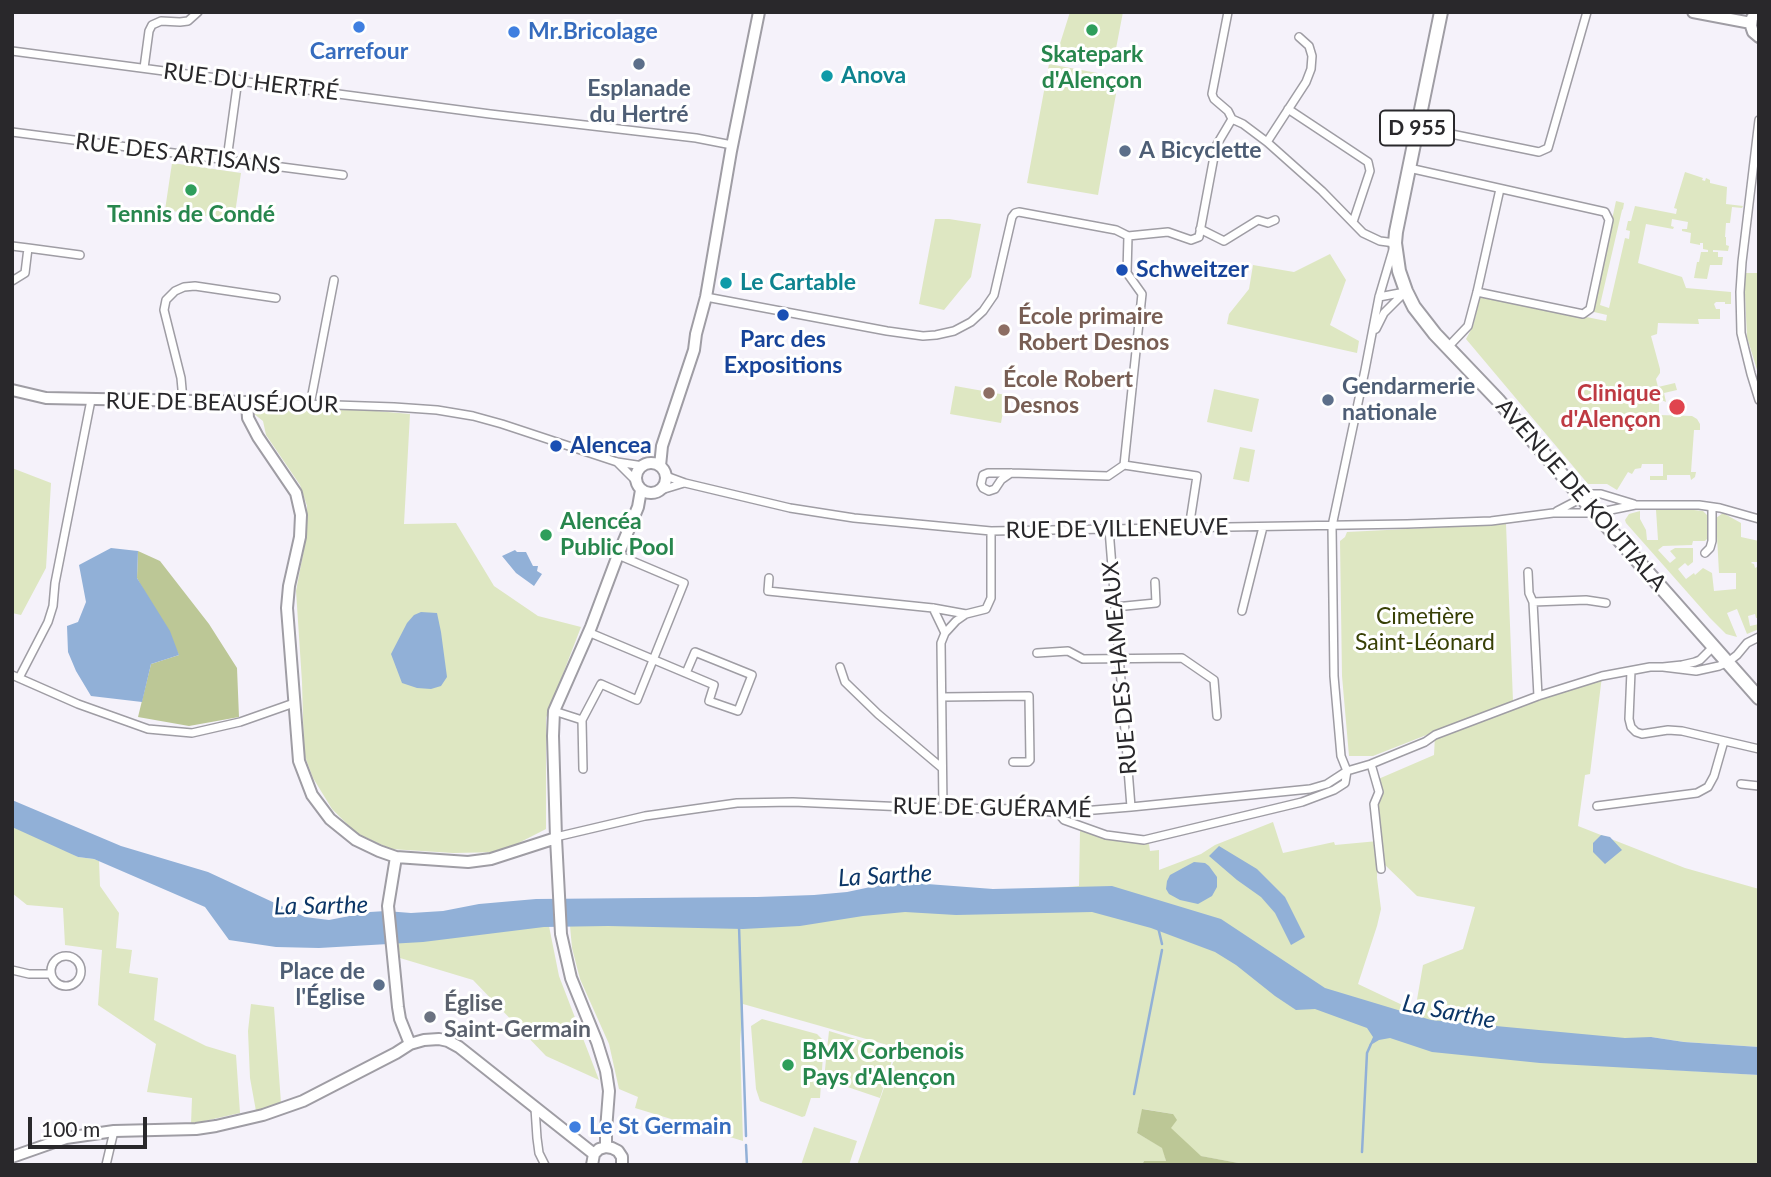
<!DOCTYPE html>
<meta charset="utf-8">
<style>
body{margin:0}
#map{position:relative;width:1771px;height:1177px;overflow:hidden;background:#f5f2fa;font-family:Lato,sans-serif}
canvas{display:block}
.frame{position:absolute;inset:0;border:14px solid #29282b;pointer-events:none}
.scale{position:absolute;left:28px;top:1117px;width:119px;height:32px;box-sizing:border-box;border:4px solid #29282b;border-top:0;padding-left:9px;font-size:21px;line-height:24px;white-space:nowrap;color:#29282b;-webkit-text-stroke:5px #fff;paint-order:stroke}
</style>
<div id="map">
<canvas width="1771" height="1177"></canvas>
<div class="frame"></div>
<div class="scale">100 m</div>
</div>
<script>
const c = document.querySelector('canvas').getContext('2d');
c.lineJoin = 'round';
function fillPath(path, color) { c.fillStyle = color; c.fill(path, 'evenodd'); }
const poly = rows => new Path2D(rows.map(r => 'M' + r).join(''));
function stroke(path, color, width, dash) { c.strokeStyle = color; c.lineWidth = width; c.lineCap = dash ? 'butt' : 'round'; c.setLineDash(dash || []); c.stroke(path); }
function label(font, color, halo, rows, align = 'center') {
  c.font = font + ' Lato,sans-serif'; c.lineWidth = 6; c.setLineDash([]); c.textBaseline = 'middle'; c.strokeStyle = halo; c.fillStyle = color; for (const [text, x, y, turn = 0] of rows) {
    c.save(); c.translate(x, y); c.rotate((+turn || 0) * Math.PI / 180); c.textAlign = isNaN(turn) ? turn : align; if (halo) c.strokeText(text, 0, 0); c.fillText(text, 0, 0); c.restore();
  }
}
fillPath(poly([
 [1070,12,1123,12,1114,59,1058,50],
 [1049,64,1119,77,1098,195,1027,183],
 [172,163,241,173,234,220,165,210],
 [1685,172,1703,178,1702,180,1705,181,1706,178,1710,180,1710,183,1727,187,1726,204,1743,206,1742,208,1732,207,1730,223,1726,223,1725,237,1726,237,1726,245,1729,246,1728,251,1713,250,1713,252,1718,252,1718,257,1723,257,1722,265,1710,265,1707,279,1694,278,1697,262,1699,262,1701,252,1708,252,1708,250,1703,249,1703,243,1700,243,1700,245,1690,243,1691,233,1682,231,1682,229,1687,229,1688,222,1672,219,1671,226,1674,227,1673,229,1646,224,1638,263,1682,277,1686,288,1731,292,1731,304,1725,304,1725,302,1716,302,1714,304,1716,309,1720,309,1720,319,1698,319,1699,324,1658,323,1657,334,1651,336,1660,369,1660,373,1656,379,1658,387,1675,383,1677,390,1664,393,1666,402,1659,399,1659,415,1692,416,1697,419,1700,424,1700,430,1694,430,1691,472,1696,472,1695,477,1691,480,1690,475,1667,475,1667,480,1650,480,1650,476,1663,476,1663,464,1642,464,1641,468,1635,469,1632,474,1628,472,1617,490,1607,484,1588,484,1466,339,1473,326,1480,298,1484,296,1606,321,1607,315,1594,312,1593,308,1616,201,1624,203,1623,209,1622,210,1600,305,1609,308,1625,238,1629,239,1630,231,1626,230,1628,221,1631,221,1635,206,1676,214,1677,209,1674,208],
 [935,219,949,219,981,224,971,277,944,310,919,304],
 [1330,254,1346,280,1330,325,1359,341,1357,353,1227,324,1229,314,1249,289,1253,265,1294,272],
 [1744,273,1759,273,1759,369,1757,370,1747,337],
 [955,386,1006,395,1001,423,950,414],
 [1214,389,1259,399,1252,432,1207,422],
 [247,402,310,405,410,414,404,524,456,523,494,586,538,616,581,627,546,718,546,829,501,852,453,853,391,849,356,833,332,809,313,778,304,754,302,682,296,591,306,538,307,506,300,485,266,435,263,421,249,410],
 [1240,447,1255,450,1249,482,1233,479],
 [12,468,51,483,46,568,21,615,12,613],
 [1685,509,1703,511,1708,516,1709,537,1705,541,1693,541,1692,545,1663,546,1658,550,1670,563,1676,558,1670,551,1675,548,1693,548,1693,562,1688,566,1685,563,1678,569,1686,579,1694,573,1695,575,1703,568,1712,573,1714,591,1736,589,1736,573,1719,573,1716,518,1723,513,1741,523,1741,537,1759,541,1759,562,1752,562,1751,563,1754,564,1755,568,1759,566,1759,618,1756,618,1755,614,1748,616,1750,626,1759,624,1759,629,1747,634,1737,609,1727,613,1737,637,1726,634,1710,618,1626,523,1625,520,1629,514,1640,511,1640,519,1646,530,1647,540,1658,540,1656,510],
 [1506,524,1513,701,1373,756,1349,756,1342,676,1340,541,1345,537,1347,532],
 [1602,676,1590,774,1585,775,1578,826,1685,868,1759,889,1759,1047,1684,1042,1651,1037,1643,1068,1759,1075,1759,1165,1249,1165,1200,1156,1170,1128,1173,1114,1143,1109,1137,1133,1163,1148,1166,1161,1144,1161,1142,1165,857,1165,898,1048,743,1004,740,1043,743,1141,635,1108,638,1097,619,1089,609,1044,580,979,572,948,570,926,608,926,1079,886,1080,831,1149,844,1150,851,1159,850,1159,870,1201,854,1215,845,1273,822,1283,853,1334,842,1335,845,1378,841,1377,878,1381,909,1377,926,1358,984,1415,1011,1423,965,1463,949,1475,907,1417,896,1384,864,1374,804,1379,792,1376,780,1434,755,1435,735],
 [12,822,78,857,94,859,99,861,100,886,119,913,116,948,132,950,129,973,158,978,154,1020,206,1046,236,1055,240,1113,191,1124,192,1098,147,1092,156,1044,98,1005,102,950,65,945,63,908,27,905,12,893],
 [548,921,559,976,599,1080,546,1056,473,980,400,958,398,940],
 [251,1004,274,1007,281,1103,256,1111,250,1078,248,1031],
 [762,1019,817,1034,824,1041,820,1098,811,1098,805,1116,802,1117,760,1101,756,1089,751,1026],
 [829,1031,895,1051,880,1098,824,1079],
 [814,1127,857,1141,849,1165,801,1165]
]), '#dee7c2');
fillPath(poly([
 [138,551,160,561,209,624,237,668,239,717,189,726,138,717,151,664,179,655,137,578],
 [1142,1109,1173,1114,1177,1120,1171,1128,1201,1156,1249,1165,1142,1165,1144,1161,1166,1161,1162,1148,1137,1133]
]), '#bcc796');
fillPath(poly([
 [111,548,138,551,137,578,170,631,179,655,151,664,142,702,91,696,76,671,68,652,67,626,78,622,86,602,79,565],
 [515,550,517,552,526,552,533,566,538,566,537,571,542,574,534,586,516,573,502,556],
 [421,612,437,613,441,632,447,677,441,686,431,689,417,688,402,683,391,654,407,623,414,615],
 [12,800,121,846,208,872,305,917,329,920,370,912,386,911,411,913,443,911,479,904,536,899,757,897,814,895,847,892,880,885,914,883,993,889,1112,886,1221,919,1325,988,1431,1020,1625,1038,1651,1037,1684,1042,1759,1047,1759,1075,1540,1063,1432,1052,1390,1038,1379,1040,1369,1046,1373,1037,1367,1028,1315,1009,1296,1010,1275,996,1236,965,1215,952,1151,928,1092,912,956,915,905,912,863,916,800,926,743,929,608,926,544,927,423,942,319,948,276,947,229,940,205,907,94,859,78,857,12,827],
 [1601,835,1610,837,1622,850,1605,864,1593,852,1593,843],
 [1219,846,1257,869,1285,897,1305,937,1291,945,1275,913,1261,897,1237,880,1209,856],
 [1194,862,1205,863,1209,866,1217,877,1217,887,1212,896,1198,904,1180,900,1169,894,1166,889,1167,881,1170,875]
]), '#91b0d7');
stroke(poly([
 [739,926,746,1136],
 [1158,927,1162,944],
 [1134,1094,1162,950],
 [746,1145,747,1165],
 [1362,1152,1367,1053,1371,1044]
]), '#91b0d7', 2.5);
const street = poly([
 [1228,12,1212,94,1214,99,1228,111,1232,119],
 [12,51,490,114,696,138,732,145],
 [144,68,149,31,152,25,161,21,180,22,188,21,198,12],
 [1288,109,1368,162,1370,171,1353,222],
 [1759,120,1742,262,1740,292,1741,333,1751,374,1759,400],
 [1417,127,1539,152,1548,148,1587,12],
 [12,132,343,175],
 [1267,142,1306,82,1311,69,1312,56,1309,46,1299,37],
 [227,159,238,79],
 [1409,168,1605,212,1609,220,1590,309,1583,314,1477,292],
 [1200,229,1224,241,1258,220,1268,223,1275,220],
 [1128,236,1168,232,1191,240,1199,237,1216,146,1232,119],
 [12,246,28,248,25,273,12,281],
 [28,248,80,255],
 [706,297,887,331,923,336,936,335,954,331,971,322,983,311,994,295,1012,217,1015,213,1019,212,1116,230,1128,236],
 [1379,297,1405,292],
 [1376,329,1384,313,1406,291],
 [1448,347,1468,326,1477,292,1500,189],
 [183,400,181,378,164,310,166,300,175,291,184,287,195,286,276,298],
 [247,402,394,407,437,410,473,416,502,424,617,462,643,466],
 [310,405,334,280],
 [617,462,636,481],
 [1124,465,1142,294,1127,273,1128,236],
 [1011,473,1001,480,995,489,989,491,983,488,981,484,983,475,988,473,1011,473,1108,476,1124,465,1197,476,1189,528],
 [666,476,685,483,790,508,854,518,991,531,1407,524,1491,521,1553,513,1596,513,1635,505,1699,505,1720,508,1759,519],
 [661,490,684,483],
 [1557,511,1582,498,1593,494,1601,494,1634,504],
 [1109,529,1131,807],
 [1705,553,1710,548,1712,541,1712,507],
 [1528,572,1529,593,1533,602,1538,696],
 [769,578,768,591,933,608,966,614],
 [1533,602,1586,600,1606,603],
 [1115,607,1156,603,1155,582],
 [933,608,945,633],
 [1242,611,1263,527],
 [588,632,714,685,709,701,738,711,752,675,695,652,686,673],
 [1714,646,1700,660,1695,662,1682,665,1663,667,1696,671,1719,666,1728,662,1737,655,1747,643,1759,637],
 [1037,653,1068,651,1083,659,1182,658,1214,680,1217,716],
 [840,667,845,682,878,714,942,768],
 [1631,671,1629,719,1631,727,1636,732,1642,734,1668,730,1682,731,1759,749],
 [12,675,78,704,148,729,192,733,240,722,294,703],
 [19,678,48,622,53,606,55,583,91,400],
 [942,697,1029,696,1030,760,1028,762,1013,762],
 [554,711,582,720],
 [1371,764,1379,792,1374,804,1381,869],
 [583,769,582,720,601,684,637,700,684,583,618,555],
 [1741,784,1759,786],
 [1597,806,1697,793,1708,787,1714,776,1724,741],
 [943,808,941,643,945,633,956,621,966,614,986,609,991,598,991,531],
 [1058,813,1064,820,1106,835,1144,840,1302,802,1334,790,1345,783,1347,771,1341,756,1334,676,1332,526,1365,370,1379,297,1395,243,1380,241,1363,233,1322,191,1267,142,1243,124,1232,119],
 [556,838,560,836,645,816,737,803,793,802,929,808,1028,809,1058,813,1131,807,1310,789,1327,784,1347,771,1371,764,1425,742,1435,735,1538,696,1602,676,1650,667,1663,667],
 '51 971a15 15 0 1 1 30 0a15 15 0 1 1-30 0Z',
 [12,970,29,974,51,974],
 [535,1108,537,1138,539,1153,545,1165],
 [106,1165,114,1131]
]);
const secondary = poly([
 [1693,12,1751,23],
 [1757,12,1752,18,1751,26,1753,32,1759,37],
 [12,390,46,398,247,402,248,418,258,437,296,493,301,515,300,537,289,586,287,608,299,761,312,795,330,819,356,840,379,851,396,857,468,862,491,859,556,838],
 '636 478a15 15 0 1 1 30 0a15 15 0 1 1-30 0Z',
 [660,466,662,446,694,350,696,334,706,297,731,151,759,12],
 [396,857,388,906,398,1007,400,1019,410,1044],
 [606,1147,606,1130,609,1091,606,1071,597,1042,571,978,561,934,556,838,553,736,554,711,591,627,618,555,638,507,641,490],
 [12,1157,66,1138,114,1131,196,1129,216,1126,263,1115,303,1101,396,1053,410,1044,424,1040,439,1039,448,1041,459,1047,594,1154],
 [592,1165,594,1154,599,1149,606,1147,612,1148,618,1151,622,1157,622,1165]
]);
const primary = poly([
 [1441,12,1396,232,1395,243,1399,271,1406,291,1414,307,1435,334,1498,400,1582,498,1759,698]
]);
stroke(street, '#9f9da4', 10);
stroke(secondary, '#9f9da4', 14);
stroke(primary, '#9f9da4', 16);
stroke(street, '#fff', 7);
stroke(secondary, '#fff', 10);
stroke(primary, '#fff', 12);
for (const [x, y, r, color] of [
 [359,27,7,"#3f7fe0"],
 [1092,30,7,"#2e9e5b"],
 [514,32,7,"#3f7fe0"],
 [639,64,7,"#5c6f8a"],
 [827,76,7,"#0f9aa8"],
 [1125,151,7,"#5c6f8a"],
 [191,190,7,"#2e9e5b"],
 [1122,270,7,"#1a4fb4"],
 [726,283,7,"#0f9aa8"],
 [783,315,7,"#1a4fb4"],
 [1004,330,7,"#8d6e63"],
 [989,393,7,"#8d6e63"],
 [1328,400,7,"#5c6f8a"],
 [1677,407,9,"#e0444e"],
 [556,446,7,"#1a4fb4"],
 [546,535,7,"#2e9e5b"],
 [379,985,7,"#5c6f8a"],
 [430,1017,7,"#6b7280"],
 [788,1065,7,"#2e9e5b"],
 [575,1127,7,"#3f7fe0"]
]) { const dot = new Path2D(); dot.arc(x, y, r, 0, 2 * Math.PI); c.fillStyle = color; c.fill(dot); stroke(dot, '#fff', 2.5); }
for (const [x, y, w] of [
 [1417,128,74]
]) { const box = new Path2D(); box.roundRect(x - w / 2, y - 17.5, w, 35, 5); c.fillStyle = '#fff'; c.fill(box); stroke(box, '#29282b', 2); }
label('bold 21px', '#29282b', null, [
 ["D 955",1417,128]
]);
label('bold 23px', '#366cbe', '#fff', [
 ["Mr.Bricolage",528,32],
 ["Carrefour",359,52,"center"],
 ["Le St Germain",589,1127]
], 'left');
label('bold 23px', '#27864d', '#fff', [
 ["Skatepark",1092,55],
 ["d'Alençon",1092,81],
 ["Tennis de Condé",191,215],
 ["Alencéa",560,522,"left"],
 ["Public Pool",560,548,"left"],
 ["BMX Corbenois",802,1052,"left"],
 ["Pays d'Alençon",802,1078,"left"]
]);
label('bold 23px', '#0d838f', '#fff', [
 ["Anova",841,76],
 ["Le Cartable",740,283]
], 'left');
label('23px', '#29282b', '#fff', [
 ["RUE DU HERTRÉ",251,82,7],
 ["RUE DES ARTISANS",178,154,7],
 ["RUE DE BEAUSÉJOUR",222,403,1],
 ["AVENUE DE KOUTIALA",1581,495,49],
 ["RUE DE VILLENEUVE",1117,529,-1],
 ["RUE DES HAMEAUX",1120,668,-95],
 ["RUE DE GUÉRAMÉ",992,808,1]
]);
label('bold 23px', '#4e5e75', '#fff', [
 ["Esplanade",639,89,"center"],
 ["du Hertré",639,115,"center"],
 ["A Bicyclette",1139,151],
 ["Gendarmerie",1342,387],
 ["nationale",1342,413],
 ["Place de",365,972,"right"],
 ["l'Église",365,998,"right"]
], 'left');
label('bold 23px', '#164399', '#fff', [
 ["Schweitzer",1136,270],
 ["Parc des",783,340,"center"],
 ["Expositions",783,366,"center"],
 ["Alencea",570,446]
], 'left');
label('bold 23px', '#785e54', '#fff', [
 ["École primaire",1018,317],
 ["Robert Desnos",1018,343],
 ["École Robert",1003,380],
 ["Desnos",1003,406]
], 'left');
label('bold 23px', '#be3a42', '#fff', [
 ["Clinique",1661,394],
 ["d'Alençon",1661,420]
], 'right');
label('23px', '#384006', '#fff', [
 ["Cimetière",1425,617],
 ["Saint-Léonard",1425,643]
]);
label('bold 23px', '#5b616d', '#fff', [
 ["Église",444,1004],
 ["Saint-Germain",444,1030]
], 'left');
label('italic 24px', '#0c3667', '#fff', [
 ["La Sarthe",885,876,-3],
 ["La Sarthe",321,906,-1],
 ["La Sarthe",1449,1012,11]
]);
</script>
